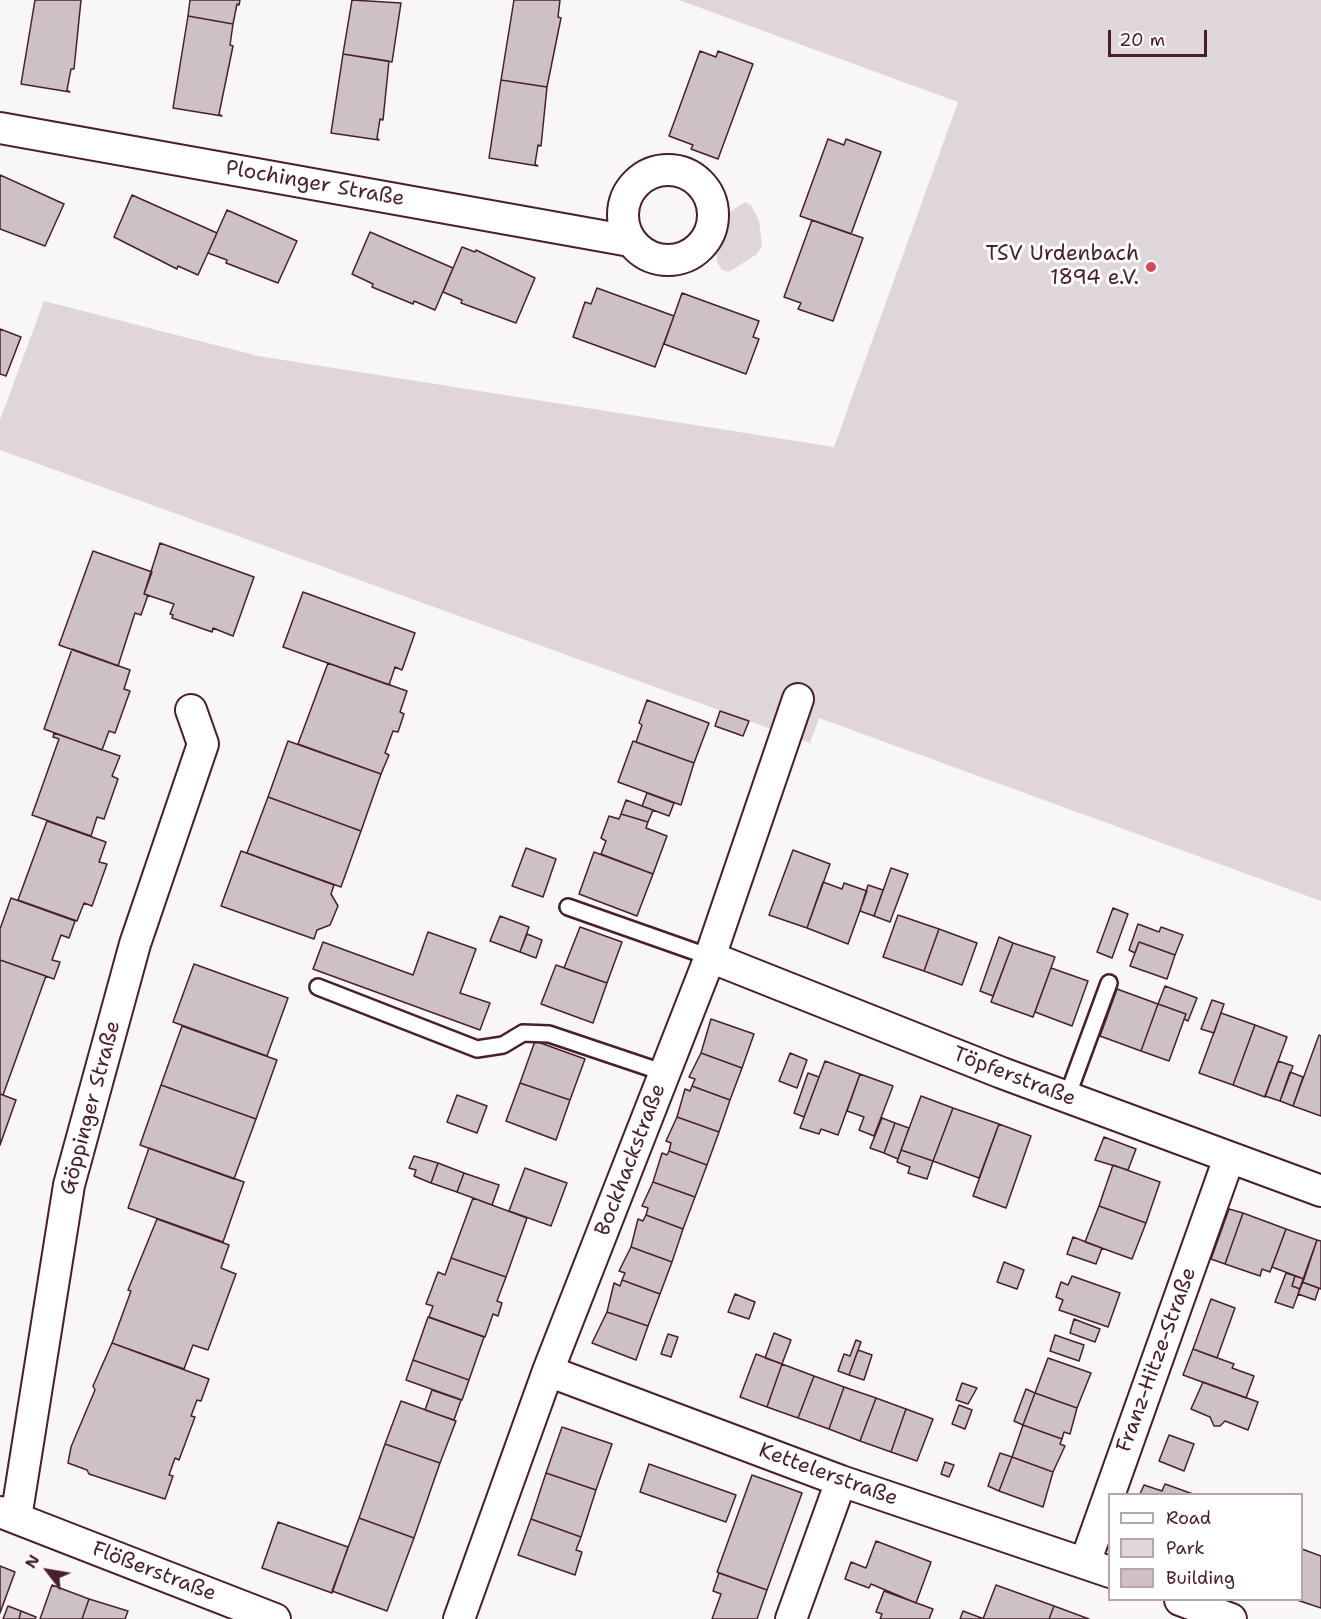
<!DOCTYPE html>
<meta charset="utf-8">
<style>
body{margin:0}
#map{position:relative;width:1321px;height:1619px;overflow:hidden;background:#f8f6f7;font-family:"Shantell Sans",sans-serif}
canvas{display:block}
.legend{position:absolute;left:1108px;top:1493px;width:195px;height:108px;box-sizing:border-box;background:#fff;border:2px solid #b7a5aa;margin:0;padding:8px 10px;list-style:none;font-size:18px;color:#4a1f2b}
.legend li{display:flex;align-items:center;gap:12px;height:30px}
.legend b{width:30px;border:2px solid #b7a5aa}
.north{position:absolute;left:18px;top:1541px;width:60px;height:60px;-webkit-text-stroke:4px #fff;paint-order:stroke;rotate:301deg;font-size:16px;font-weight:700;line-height:24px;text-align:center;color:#4a1f2b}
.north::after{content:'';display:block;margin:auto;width:21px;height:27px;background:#4a1f2b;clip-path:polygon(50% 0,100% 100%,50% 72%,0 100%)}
.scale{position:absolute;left:1108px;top:30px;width:99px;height:27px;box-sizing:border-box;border:3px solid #4a1f2b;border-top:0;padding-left:8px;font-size:18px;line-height:21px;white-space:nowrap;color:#4a1f2b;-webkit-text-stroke:4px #fff;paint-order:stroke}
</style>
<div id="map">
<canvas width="1321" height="1619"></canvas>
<ul class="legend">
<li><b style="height:8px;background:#fff"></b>Road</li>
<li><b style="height:16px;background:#ded6d9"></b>Park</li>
<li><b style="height:16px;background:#cdc1c4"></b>Building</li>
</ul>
<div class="north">N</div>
<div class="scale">20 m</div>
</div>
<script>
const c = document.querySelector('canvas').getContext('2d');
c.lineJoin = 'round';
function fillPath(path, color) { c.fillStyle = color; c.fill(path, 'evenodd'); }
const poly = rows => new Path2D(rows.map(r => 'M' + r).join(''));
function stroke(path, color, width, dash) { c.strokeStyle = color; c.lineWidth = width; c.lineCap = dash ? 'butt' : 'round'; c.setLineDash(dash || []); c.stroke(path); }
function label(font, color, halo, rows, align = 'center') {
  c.font = font + ' "Shantell Sans",sans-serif'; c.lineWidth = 6; c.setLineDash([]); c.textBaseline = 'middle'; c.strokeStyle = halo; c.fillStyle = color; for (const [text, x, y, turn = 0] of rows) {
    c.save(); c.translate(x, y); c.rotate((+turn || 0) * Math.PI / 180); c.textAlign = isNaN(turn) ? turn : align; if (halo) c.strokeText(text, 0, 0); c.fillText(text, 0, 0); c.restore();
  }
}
fillPath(poly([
 [679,0,1321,0,1321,901,819,718,810,743,0,450,0,420,44,301,258,356,834,447,958,102],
 [745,202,751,205,759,221,762,246,757,254,729,272,722,270,717,262,717,251,725,235,724,224,728,213]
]), '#ded6d9');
const building = poly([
 [35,0,81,0,74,69,71,69,67,90,70,92,21,84,35,0],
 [190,0,240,0,239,5,237,4,233,24,188,16,190,0],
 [352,0,401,3,392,62,343,54,352,0],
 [514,0,560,0,558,17,561,18,547,87,501,80,514,0],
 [188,16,233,24,230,45,233,46,219,114,222,116,173,108,188,16],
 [700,51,716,57,718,51,753,64,718,159,691,149,693,145,669,136,700,51],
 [343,54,389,61,383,120,380,119,377,138,379,140,331,133,343,54],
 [501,80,547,87,541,146,538,145,535,164,538,166,489,158,501,80],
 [828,139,844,145,846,139,881,152,851,234,800,216,828,139],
 [0,175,64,204,45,246,0,229,0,175],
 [132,195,217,233,198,275,178,266,177,269,114,237,132,195],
 [227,210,297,241,278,283,226,263,227,260,208,253,227,210],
 [812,220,863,238,833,321,798,309,801,303,784,297,812,220],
 [370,232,453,268,435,310,414,301,413,304,372,287,373,284,352,274,370,232],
 [462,247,475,252,476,250,535,278,516,323,461,303,462,300,443,292,462,247],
 [597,288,674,316,655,367,573,337,585,302,591,304,597,288],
 [682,293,759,321,753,337,759,339,746,374,664,344,682,293],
 [0,329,21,337,6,376,0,374,0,329],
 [160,543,254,577,233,636,213,628,212,632,172,618,173,615,170,614,174,604,144,594,160,543],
 [93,551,152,572,144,594,148,595,141,615,135,613,118,666,59,645,93,551],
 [303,592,415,633,402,670,395,667,389,685,283,647,303,592],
 [72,649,130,670,124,689,130,691,115,733,109,731,102,750,44,729,72,649],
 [328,663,407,691,400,712,404,714,398,732,393,731,385,753,389,755,381,774,298,744,328,663],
 [647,700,709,723,694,763,636,742,642,725,639,723,647,700],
 [720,711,749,721,743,736,715,726,720,711],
 [54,733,120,756,112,776,118,779,104,819,97,817,91,836,32,815,59,739,53,737,54,733],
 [288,741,381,774,361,831,268,797,288,741],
 [633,741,694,763,681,805,618,782,633,741],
 [647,793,674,803,669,816,642,806,647,793],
 [268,797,361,831,341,887,247,853,268,797],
 [626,800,653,810,648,822,621,814,626,800],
 [621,814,648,822,646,828,667,836,653,874,601,854,606,841,601,838,609,816,619,819,621,814],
 [47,821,106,842,99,862,107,864,92,906,84,903,77,921,18,900,47,821],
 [526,848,556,859,543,897,512,886,526,848],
 [793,850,830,864,807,928,769,915,793,850],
 [241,851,334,885,331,894,338,906,330,925,317,930,314,939,221,906,241,851],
 [594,852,653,874,637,916,579,894,594,852],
 [891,868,908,874,890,922,874,916,891,868],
 [823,882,842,889,844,883,867,891,848,944,807,928,823,882],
 [868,885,883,890,874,916,860,911,868,885],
 [11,898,75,921,69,938,61,935,52,960,60,962,54,979,0,960,0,929,11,898],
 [1113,908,1128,914,1112,958,1097,952,1113,908],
 [898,915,939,929,924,971,883,957,898,915],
 [500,916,529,927,520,952,490,941,500,916],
 [1138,924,1159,932,1161,927,1183,935,1175,955,1139,942,1135,953,1129,950,1138,924],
 [580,927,622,942,607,983,564,968,580,927],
 [939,929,977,943,962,985,924,971,939,929],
 [428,932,476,949,460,993,490,1003,480,1030,313,969,323,942,413,975,428,932],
 [527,934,542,940,536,958,520,952,527,934],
 [999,937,1013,943,993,996,980,991,999,937],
 [1139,942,1175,955,1167,979,1130,966,1139,942],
 [1013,943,1055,957,1033,1017,991,1002,1013,943],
 [0,960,46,976,3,1095,0,1094,0,960],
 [194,964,288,998,267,1056,173,1022,194,964],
 [556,965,607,983,593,1023,541,1004,556,965],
 [1051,968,1088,981,1072,1026,1035,1012,1051,968],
 [1165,986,1197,998,1188,1021,1184,1019,1186,1014,1158,1004,1165,986],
 [1117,989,1158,1004,1141,1051,1100,1036,1117,989],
 [1212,1000,1224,1004,1214,1033,1201,1029,1212,1000],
 [1158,1004,1186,1014,1169,1061,1141,1051,1158,1004],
 [1221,1013,1255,1025,1233,1085,1199,1073,1221,1013],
 [711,1019,754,1034,742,1068,701,1053,711,1019],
 [1255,1025,1287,1037,1265,1097,1233,1085,1255,1025],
 [182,1026,277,1060,256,1119,161,1085,182,1026],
 [1319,1035,1321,1036,1321,1116,1293,1106,1319,1035],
 [535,1041,585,1059,570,1100,520,1083,535,1041],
 [701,1053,742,1068,730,1100,692,1086,695,1079,689,1077,701,1053],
 [790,1053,807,1060,797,1088,779,1081,790,1053],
 [825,1061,860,1074,838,1135,821,1129,819,1134,800,1128,825,1061],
 [1278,1061,1293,1066,1280,1101,1265,1096,1278,1061],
 [1290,1072,1303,1077,1293,1106,1280,1101,1290,1072],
 [808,1073,819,1077,804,1117,794,1113,808,1073],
 [860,1074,893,1086,874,1136,859,1130,864,1117,847,1111,860,1074],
 [520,1083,570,1100,556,1140,506,1121,520,1083],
 [161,1085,256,1119,234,1179,140,1145,161,1085],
 [692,1086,730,1100,719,1132,677,1117,685,1089,690,1091,692,1086],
 [0,1094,16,1100,0,1145,0,1094],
 [457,1095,487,1106,477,1133,447,1122,457,1095],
 [921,1096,953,1108,933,1161,901,1150,921,1096],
 [953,1108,999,1124,979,1178,933,1161,953,1108],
 [677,1117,719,1132,707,1165,669,1151,671,1143,666,1141,677,1117],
 [882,1118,895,1123,884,1153,870,1148,882,1118],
 [895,1123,909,1128,898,1159,884,1153,895,1123],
 [999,1124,1031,1136,1006,1208,973,1196,999,1124],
 [1104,1137,1136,1149,1128,1170,1095,1160,1104,1137],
 [149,1148,244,1182,223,1242,128,1208,149,1148],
 [901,1150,933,1161,927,1179,908,1173,910,1167,897,1162,901,1150],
 [669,1151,707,1165,695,1197,653,1182,662,1153,667,1155,669,1151],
 [414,1156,438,1163,431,1183,414,1176,416,1170,409,1168,414,1156],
 [438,1163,464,1173,457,1192,431,1183,438,1163],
 [1113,1165,1160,1182,1146,1223,1099,1206,1113,1165],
 [525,1168,567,1183,551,1226,509,1211,525,1168],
 [464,1173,499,1185,492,1205,457,1192,464,1173],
 [653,1182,695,1197,683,1229,646,1215,648,1208,642,1206,653,1182],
 [473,1198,527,1218,506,1277,451,1258,473,1198],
 [1099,1206,1146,1223,1132,1259,1085,1242,1099,1206],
 [1229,1209,1243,1213,1225,1264,1211,1259,1229,1209],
 [1243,1213,1286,1229,1270,1272,1262,1269,1260,1276,1225,1264,1243,1213],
 [646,1215,683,1229,672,1262,631,1247,638,1219,643,1221,646,1215],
 [157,1219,229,1245,221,1268,236,1274,208,1350,193,1345,184,1369,112,1343,131,1291,128,1290,157,1219],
 [1286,1229,1317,1240,1304,1279,1272,1267,1286,1229],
 [1073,1237,1102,1248,1096,1264,1067,1254,1073,1237],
 [1317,1240,1321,1241,1321,1289,1302,1282,1317,1240],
 [631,1247,672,1262,660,1294,622,1280,625,1273,619,1271,631,1247],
 [451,1258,506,1277,497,1301,502,1303,498,1316,493,1314,485,1337,429,1317,433,1306,426,1304,438,1272,445,1275,451,1258],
 [1004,1262,1024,1270,1017,1289,997,1282,1004,1262],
 [1286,1273,1295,1276,1292,1286,1300,1289,1293,1308,1275,1302,1286,1273],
 [1072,1276,1120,1293,1108,1327,1059,1310,1063,1300,1056,1297,1061,1282,1068,1285,1072,1276],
 [1295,1276,1304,1279,1300,1289,1292,1286,1295,1276],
 [622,1280,660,1294,648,1326,607,1312,614,1283,620,1286,622,1280],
 [1302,1282,1319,1288,1315,1300,1298,1294,1302,1282],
 [735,1294,755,1302,749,1319,728,1312,735,1294],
 [1211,1299,1235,1308,1217,1358,1193,1349,1211,1299],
 [607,1312,648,1326,636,1360,592,1343,607,1312],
 [428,1317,484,1337,469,1380,413,1360,428,1317],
 [1074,1319,1100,1329,1095,1342,1070,1333,1074,1319],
 [774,1333,791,1340,782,1364,765,1358,774,1333],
 [668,1334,678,1337,671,1357,661,1354,668,1334],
 [1055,1335,1084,1345,1079,1361,1050,1351,1055,1335],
 [856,1340,861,1342,849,1375,838,1371,844,1354,850,1356,856,1340],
 [112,1343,209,1379,201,1401,197,1400,191,1416,195,1417,179,1460,175,1458,169,1475,173,1476,165,1499,89,1474,87,1470,68,1463,71,1447,95,1390,93,1386,112,1343],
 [1193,1349,1234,1364,1232,1368,1254,1376,1246,1398,1183,1375,1193,1349],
 [858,1350,872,1355,864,1380,849,1375,858,1350],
 [756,1354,782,1364,767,1407,740,1397,756,1354],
 [1048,1358,1091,1373,1077,1408,1035,1393,1048,1358],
 [413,1360,469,1380,462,1400,406,1380,413,1360],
 [782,1364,814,1376,798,1418,767,1407,782,1364],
 [814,1376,844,1387,829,1429,798,1418,814,1376],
 [1203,1382,1258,1402,1248,1430,1225,1421,1220,1426,1214,1426,1210,1417,1191,1409,1203,1382],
 [962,1383,977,1388,968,1404,956,1400,962,1383],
 [844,1387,876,1398,860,1441,829,1429,844,1387],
 [1026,1389,1035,1393,1023,1425,1014,1421,1026,1389],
 [432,1390,461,1400,454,1420,425,1410,432,1390],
 [1035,1393,1077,1408,1070,1434,1064,1432,1062,1439,1023,1425,1035,1393],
 [876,1398,906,1409,891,1452,860,1441,876,1398],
 [401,1401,456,1421,440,1463,385,1444,401,1401],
 [959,1405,972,1410,965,1429,952,1424,959,1405],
 [906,1409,933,1419,917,1461,891,1452,906,1409],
 [1023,1425,1062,1439,1060,1444,1065,1446,1053,1472,1012,1457,1023,1425],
 [562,1427,612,1444,596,1490,546,1473,562,1427],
 [1169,1435,1194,1444,1184,1471,1159,1461,1169,1435],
 [385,1444,440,1463,414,1538,359,1518,385,1444],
 [1000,1453,1012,1457,999,1491,988,1486,1000,1453],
 [1012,1457,1053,1472,1043,1507,999,1491,1012,1457],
 [945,1462,954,1465,949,1477,941,1474,945,1462],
 [649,1464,736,1495,726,1522,640,1492,649,1464],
 [546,1473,596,1490,581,1537,531,1519,546,1473],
 [752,1475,802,1493,767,1590,717,1572,752,1475],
 [1165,1484,1193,1494,1140,1494,1144,1485,1162,1491,1165,1484],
 [359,1518,414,1538,387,1611,332,1591,359,1518],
 [531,1519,581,1537,576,1550,582,1552,575,1575,518,1555,531,1519],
 [278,1522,348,1547,332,1593,262,1568,278,1522],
 [876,1541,931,1562,916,1603,871,1584,869,1588,845,1579,851,1562,866,1568,876,1541],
 [1302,1549,1321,1556,1321,1608,1297,1600,1302,1600,1302,1549],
 [0,1566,15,1572,0,1613,0,1566],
 [719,1573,767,1590,757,1619,712,1619,721,1594,713,1591,719,1573],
 [52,1585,89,1599,82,1619,40,1619,52,1585],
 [996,1585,1054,1606,1049,1619,983,1619,996,1585],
 [884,1591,933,1609,929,1619,880,1619,882,1614,876,1612,884,1591],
 [89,1599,128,1611,125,1619,82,1619,89,1599],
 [8,1606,21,1611,19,1619,3,1619,8,1606],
 [1054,1606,1089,1619,1049,1619,1054,1606],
 [21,1611,36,1617,35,1619,19,1619,21,1611],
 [963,1611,984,1619,960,1619,963,1611]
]);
fillPath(building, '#cdc1c4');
stroke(building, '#4a1f2b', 1.5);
const service = poly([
 [568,907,710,957],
 [318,987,477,1049,503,1045,523,1033,549,1034,665,1073],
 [1067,1097,1109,983]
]);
const minor = poly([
 [0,128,630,241],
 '623 215a45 45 0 1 1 90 0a45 45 0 1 1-90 0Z',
 [710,957,1002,1073,1321,1191],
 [548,1371,841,1481,1110,1572],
 [0,1512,275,1619],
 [16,1518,69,1185,135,944,203,744,191,710],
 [1085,1563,1229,1158],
 [1180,1600,1231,1619],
 [459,1619,548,1371,710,957,798,699],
 [791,1619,841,1481]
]);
stroke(service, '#4a1f2b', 20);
stroke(minor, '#4a1f2b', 34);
stroke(service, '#fff', 15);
stroke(minor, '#fff', 30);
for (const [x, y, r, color] of [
 [1151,267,6,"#d1495b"]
]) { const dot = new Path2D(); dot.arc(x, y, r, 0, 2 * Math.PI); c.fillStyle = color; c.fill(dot); stroke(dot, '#fff', 2); }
label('21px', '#4a1f2b', '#fff', [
 ["Plochinger Straße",315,184,10],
 ["Töpferstraße",1014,1077,21],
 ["Göppinger Straße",91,1108,-75],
 ["Bockhackstraße",631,1160,-69],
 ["Franz-Hitze-Straße",1157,1360,-70],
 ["Kettelerstraße",828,1475,20],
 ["Flößerstraße",154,1572,21]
]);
label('21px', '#4a1f2b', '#fff', [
 ["TSV Urdenbach",1139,255],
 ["1894 e.V.",1139,279]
], 'right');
</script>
